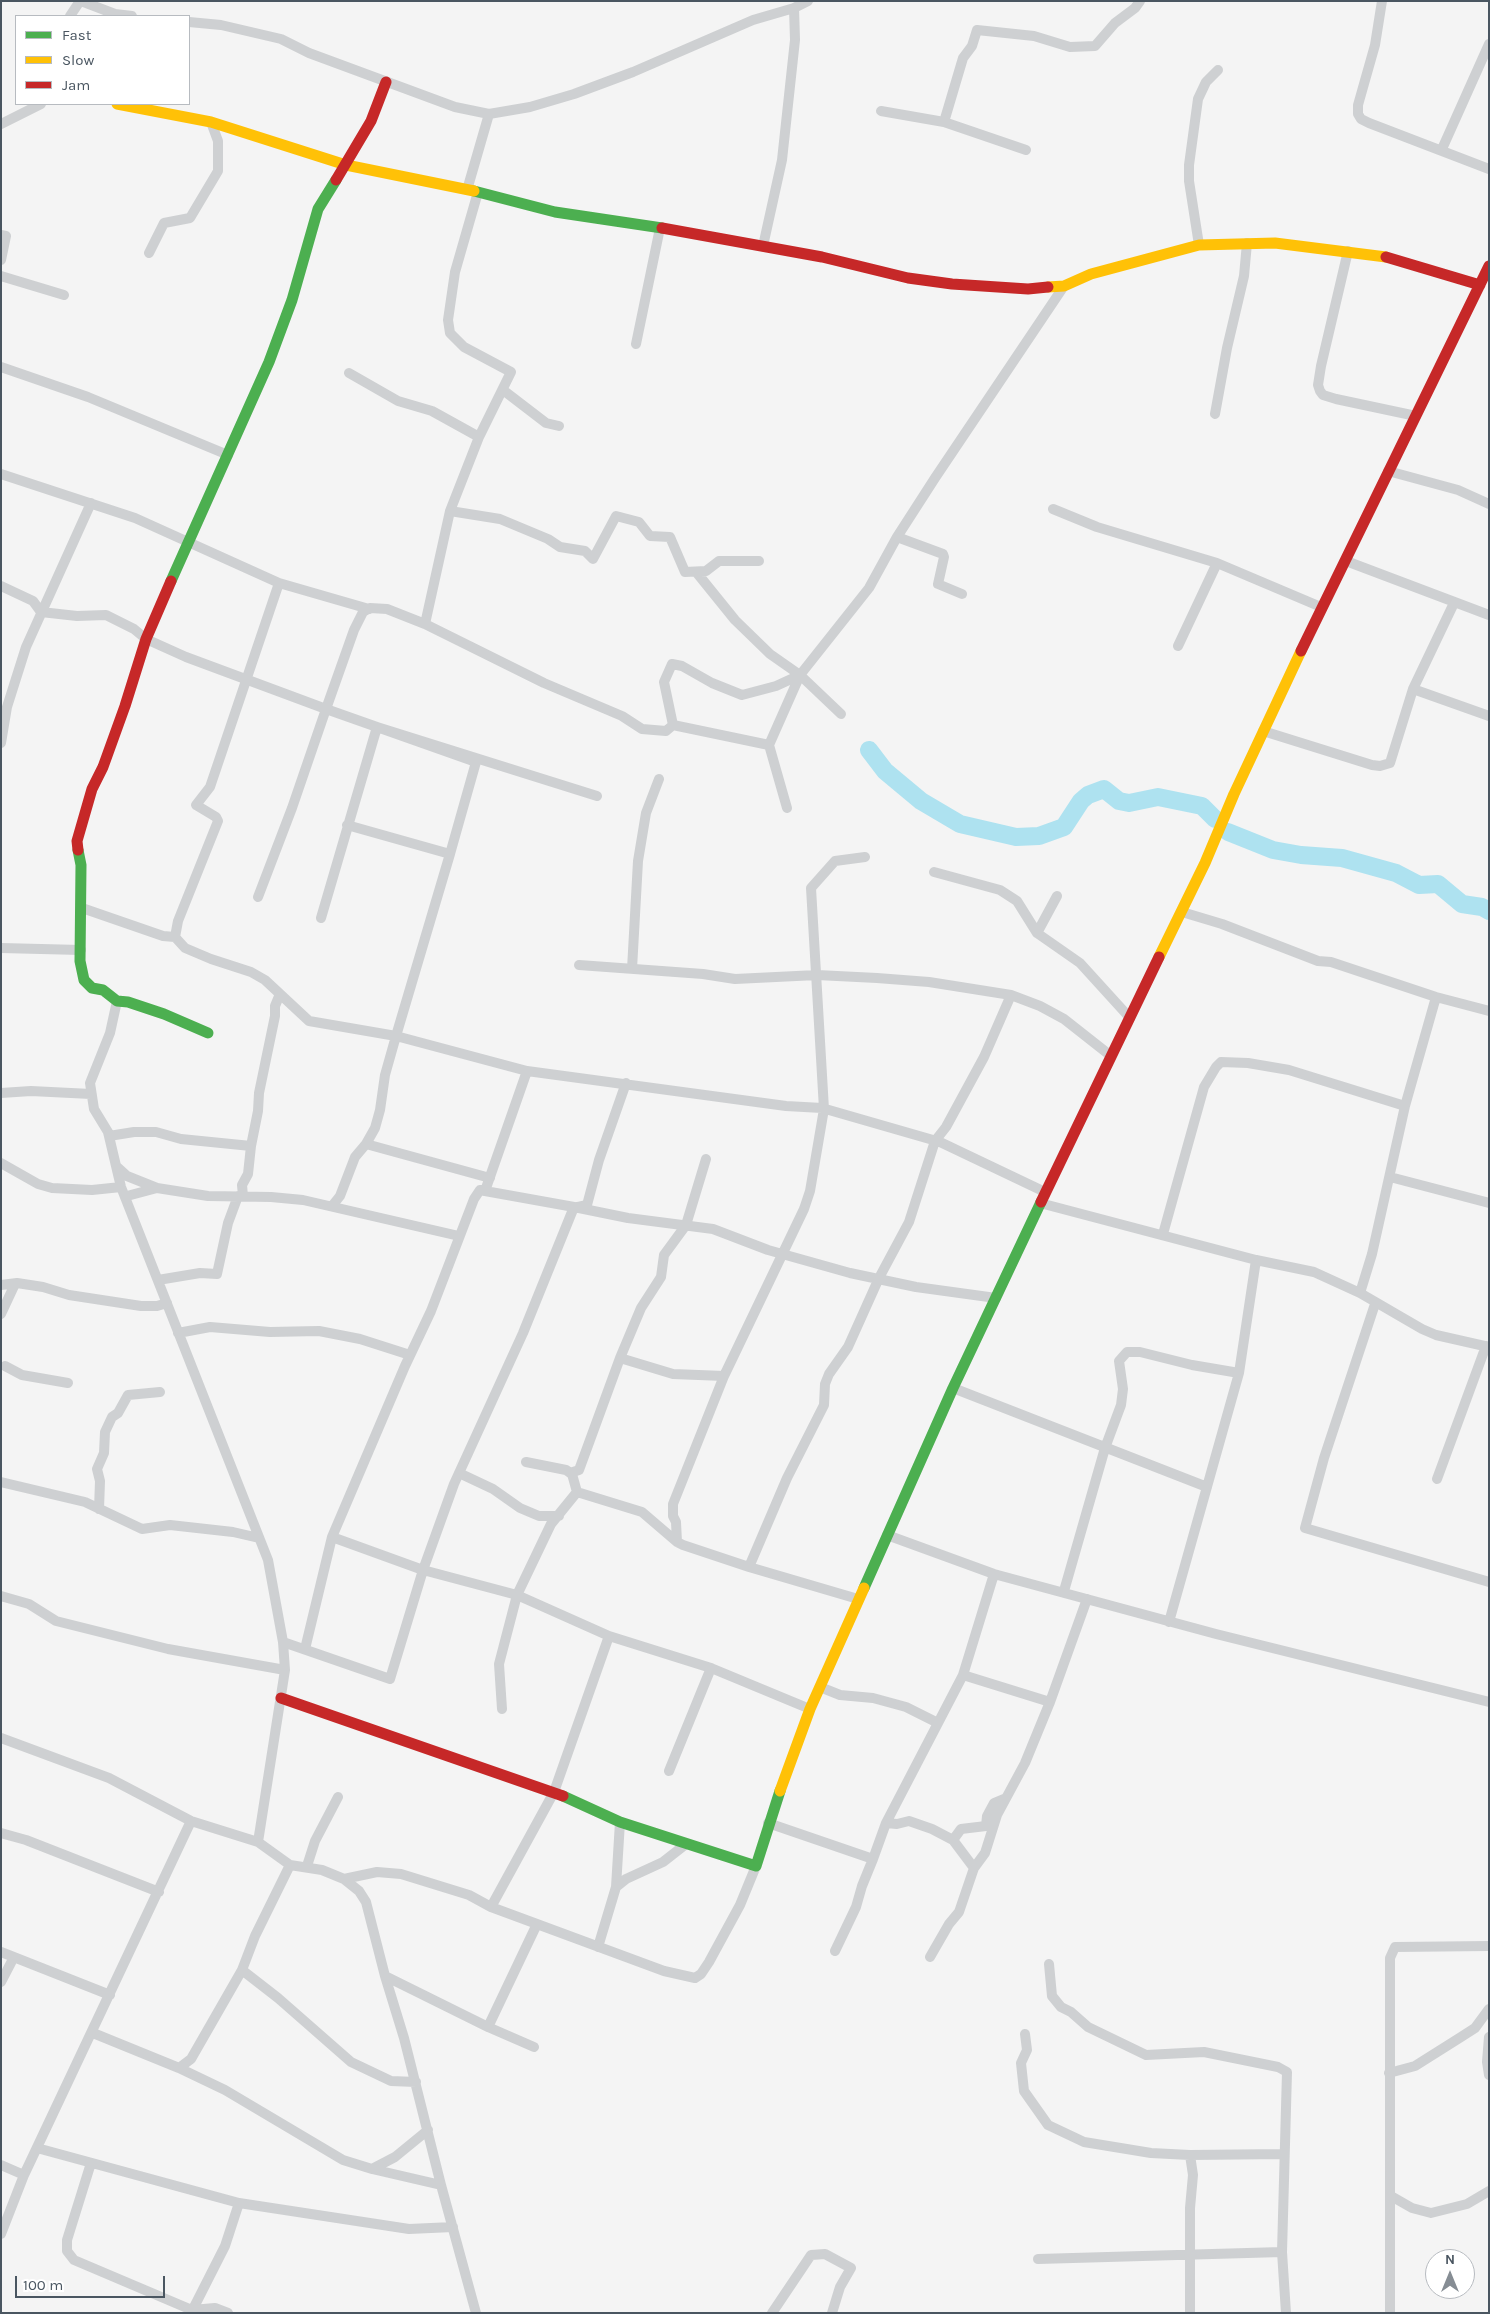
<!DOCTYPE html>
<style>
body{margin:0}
#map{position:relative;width:1490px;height:2314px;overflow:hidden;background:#f4f4f4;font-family:Karla,sans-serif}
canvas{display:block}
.frame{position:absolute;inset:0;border:2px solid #4a5661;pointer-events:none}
.legend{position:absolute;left:15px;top:15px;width:175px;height:90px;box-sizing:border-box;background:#fff;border:1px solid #b7bbc0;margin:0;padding:6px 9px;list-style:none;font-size:15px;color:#4a5661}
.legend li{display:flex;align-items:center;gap:10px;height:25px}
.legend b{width:25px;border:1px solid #b7bbc0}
.north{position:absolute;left:1425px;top:2249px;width:50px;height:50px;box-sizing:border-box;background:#fff;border:1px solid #b7bbc0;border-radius:50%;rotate:0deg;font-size:14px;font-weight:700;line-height:20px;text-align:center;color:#4a5661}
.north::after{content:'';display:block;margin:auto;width:18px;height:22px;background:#868d94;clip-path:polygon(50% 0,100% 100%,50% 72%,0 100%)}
.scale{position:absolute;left:15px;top:2276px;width:150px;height:22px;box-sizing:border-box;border:2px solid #4a5661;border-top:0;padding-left:6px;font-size:15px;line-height:18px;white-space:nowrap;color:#4a5661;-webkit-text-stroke:4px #fff;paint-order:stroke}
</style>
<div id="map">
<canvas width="1490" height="2314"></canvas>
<div class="frame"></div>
<ul class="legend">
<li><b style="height:6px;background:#4caf50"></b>Fast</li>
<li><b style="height:6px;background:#ffc107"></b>Slow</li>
<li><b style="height:6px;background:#c62828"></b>Jam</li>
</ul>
<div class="north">N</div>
<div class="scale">100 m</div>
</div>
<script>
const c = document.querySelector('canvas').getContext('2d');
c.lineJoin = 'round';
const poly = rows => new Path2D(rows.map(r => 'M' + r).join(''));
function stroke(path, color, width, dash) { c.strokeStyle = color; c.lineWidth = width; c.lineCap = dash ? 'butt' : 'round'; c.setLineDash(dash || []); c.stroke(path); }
stroke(poly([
 [869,750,885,771,921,801,960,824,1016,837,1039,836,1064,827,1081,801,1088,795,1104,789,1119,801,1129,803,1158,797,1202,806,1215,819],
 [1228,832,1273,850,1301,855,1342,858,1396,873,1419,885,1438,884,1462,904,1482,907,1489,911]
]), '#aee2f0', 18);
stroke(poly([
 [81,1,115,14,132,16],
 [1382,1,1375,45,1358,105,1358,114,1361,119,1369,123,1489,169],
 [70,16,80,1],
 [189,22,221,25,281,39,309,53,455,107,489,114,530,107,574,94,633,72,753,20,794,8,808,1],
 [881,111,944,122,1026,150],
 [944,122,963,58,972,46,977,30,1034,36,1070,47,1095,46,1115,23,1135,8,1140,1],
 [1,124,41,104],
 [1442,149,1489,44],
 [467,190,489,114],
 [1,235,6,236,1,260],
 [1199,245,1189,181,1189,165,1198,99,1206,82,1218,70],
 [763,246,782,160,795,40,794,8],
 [1348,251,1321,366,1318,385,1320,391,1323,395,1336,399,1416,416],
 [149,253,164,223,190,218,218,171,218,141,211,122],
 [1,276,64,295],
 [636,344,660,228],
 [1,367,88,397,228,455],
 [349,373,398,401,432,411,479,437],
 [503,390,546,423,559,426],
 [1215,414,1227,348,1244,276,1247,243],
 [1388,471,1458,490,1489,504],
 [1,474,135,518,279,583,369,609],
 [1053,509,1097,527,1217,563,1321,607],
 [450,511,500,519,548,539,560,547,585,551,593,559,616,516,639,522,650,536,670,537,685,572,706,571,719,561,759,561],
 [897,537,943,554,944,557,938,584,962,594],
 [1346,561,1489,615],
 [697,573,735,620,770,654,800,675,841,714],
 [279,583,210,787,196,805,216,817,218,821,178,921,175,937,185,948,211,959,251,972,265,980,309,1021,396,1036,385,1075,380,1110,375,1128,366,1144,355,1157,340,1196,332,1206],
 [1,586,33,601,41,612,77,616,106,615,134,629,146,639,186,657,326,709,292,808,258,897],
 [425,624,544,683,622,716,642,729,666,731,673,725],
 [1178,646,1217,563],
 [1413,689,1489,716],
 [673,725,664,682,672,664,682,666,712,683,742,695,776,686,800,675,869,588,897,537,935,478,1064,286],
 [673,725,769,745,800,675],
 [1263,731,1372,765,1380,766,1390,763,1413,689,1454,603],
 [1,743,7,707,26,647,91,503],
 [769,745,787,808],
 [450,854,476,762,377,727,597,796],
 [934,872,1000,890,1017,901,1037,933],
 [1057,896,1037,933,1080,963,1130,1018],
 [82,908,163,936,175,937],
 [1182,912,1222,924,1318,961,1331,962,1436,997,1489,1011],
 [321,918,377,727,326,709,354,630,363,612,370,608,387,609,425,624,450,511,479,437,511,372,464,347,450,333,448,320,455,272,478,192],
 [1,948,81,950],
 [579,965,703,974,735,979,817,975,877,978,929,982,1011,995,1040,1006,1064,1019,1111,1056],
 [632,969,638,861,646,813,659,779],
 [117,1001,110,1033,90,1083,94,1109,108,1132,121,1187,268,1560,283,1642,285,1670,258,1842],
 [527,1071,786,1106,822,1108,940,1142,1045,1192],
 [1,1093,31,1091,91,1094],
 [109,1136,134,1132,156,1132,181,1139,251,1146,258,1111,259,1093,275,1016,275,1006,280,994],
 [366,1144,490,1178],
 [1,1163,38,1184,52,1188,92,1190,121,1187],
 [116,1166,127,1176,157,1188,208,1196,271,1197,303,1200,459,1236],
 [1390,1177,1489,1203],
 [127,1196,157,1188],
 [243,1196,242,1185,248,1174,251,1146],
 [1040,1203,1256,1260,1314,1272,1360,1293,1422,1329,1436,1335,1489,1347],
 [574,1207,628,1218,713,1229,768,1250,850,1273,916,1287,996,1298],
 [578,1207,587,1205,599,1160,626,1083],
 [1163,1234,1204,1087,1216,1067,1221,1062,1248,1063,1289,1070,1405,1106],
 [158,1280,200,1273,217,1274,228,1223,238,1196],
 [1,1285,17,1283,43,1287,69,1295,141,1306,157,1306,167,1303],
 [1360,1293,1372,1254,1405,1106,1436,997],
 [1375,1304,1324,1458,1305,1528,1489,1582],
 [1,1314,15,1284],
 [178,1333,210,1327,270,1332,319,1331,360,1339,410,1355],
 [620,1358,641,1308,661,1277,664,1255,686,1225,706,1159],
 [5,1366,22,1375,68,1383],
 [953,1388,1207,1487],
 [526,1462,566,1470,572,1474,577,1492],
 [459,1473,493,1489,520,1508,539,1516,559,1516],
 [570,1473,579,1470,620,1358,673,1374,724,1376],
 [1437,1479,1486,1346],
 [1,1482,85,1502,142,1529,170,1525,233,1532,259,1538],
 [99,1509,100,1481,97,1469,104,1453,105,1432,112,1417,118,1413,128,1395,160,1392],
 [887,1535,994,1574,1216,1634,1489,1702],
 [332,1537,423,1570,454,1484,523,1333,574,1207,485,1191],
 [749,1567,787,1478,824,1405,825,1384,829,1374,848,1347,879,1278,909,1222,935,1141,946,1127,984,1057,1011,995],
 [1064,1591,1105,1448,1121,1405,1123,1389,1119,1361,1127,1352,1140,1352,1192,1365,1239,1373],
 [1,1596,29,1604,56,1621,168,1649,285,1670],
 [858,1599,749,1567,683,1545,677,1542,676,1522,673,1516,673,1504,724,1376,804,1209,810,1191,824,1109,811,888,835,861,865,857],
 [1169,1622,1239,1373,1256,1260],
 [283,1642,390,1679,423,1570,517,1595,609,1636,711,1668,810,1709],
 [305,1649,332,1537,405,1366,431,1311,474,1199,480,1190,485,1191,527,1071,396,1036,450,854,347,825],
 [963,1675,1050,1702],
 [820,1687,840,1695,873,1698,906,1707,938,1723],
 [502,1709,499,1664,517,1595,551,1524,577,1492,642,1512,677,1542],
 [1,1738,109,1778,191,1821,258,1842,290,1865,322,1870,344,1879,359,1891,366,1902,385,1976,404,2038,441,2185,476,2313],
 [669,1771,711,1668],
 [768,1823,873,1859,886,1823,963,1675,994,1574],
 [886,1823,897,1824,909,1821,932,1829,953,1840,974,1868,959,1912,949,1924,930,1957],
 [1,1833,26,1840,159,1892],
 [953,1840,961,1829,986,1826,987,1816,994,1803,1006,1798],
 [307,1866,315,1841,338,1797],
 [974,1868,985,1853,997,1815,1025,1763,1050,1702,1087,1599],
 [344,1879,377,1872,401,1874,469,1895,491,1907,664,1971,695,1978,701,1974,709,1962,740,1905,756,1866],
 [616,1887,626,1879,663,1862,686,1844],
 [491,1907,554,1792,609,1636],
 [598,1947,616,1887,620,1822],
 [835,1951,856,1907,862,1886,873,1859],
 [1,1952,110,1995],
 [1049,1964,1052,1996,1061,2007,1071,2012,1088,2027,1146,2055,1204,2052,1278,2067,1287,2072,1282,2252,1286,2313],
 [242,1970,278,1998,351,2062,391,2081,416,2082],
 [385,1976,488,2027,537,1924],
 [1,1982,14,1957],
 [488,2027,534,2047],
 [93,2033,179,2068,225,2090,343,2160,372,2169,441,2185],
 [1025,2034,1027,2050,1021,2063,1024,2091,1048,2125,1084,2142,1151,2153,1190,2155,1193,2175,1190,2208,1190,2313],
 [1489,2037,1487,2062,1489,2075],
 [179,2068,191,2059,242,1970,255,1936,290,1865],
 [1389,2073,1415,2066,1461,2037,1475,2028,1489,2009],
 [37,2148,239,2203,409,2229,453,2227],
 [1190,2155,1283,2154],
 [91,2163,67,2240,67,2251,74,2260,192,2310,215,2308,228,2313],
 [1,2165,24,2175],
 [372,2169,395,2157,428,2130],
 [1391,2196,1412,2208,1431,2213,1467,2204,1489,2191],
 [1,2234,24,2175,191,1821],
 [1038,2259,1282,2252],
 [191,2313,225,2246,239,2203],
 [772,2313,811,2255,825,2254,851,2268,840,2287,832,2313],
 [1390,2313,1390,1958,1395,1947,1489,1946]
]), '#ced0d2', 10);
stroke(poly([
 [474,191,555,212,662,228],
 [171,581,269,362,292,300,318,209,336,180],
 [78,850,81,865,80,961,84,980,92,988,103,990,117,1001,128,1002,164,1014,208,1033],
 [864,1588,953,1388,1041,1202],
 [563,1796,620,1822,756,1866,780,1791]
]), '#4caf50', 11);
stroke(poly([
 [117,104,211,122,346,165,474,191],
 [1048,287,1064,286,1091,274,1199,245,1275,243,1386,257],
 [1159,957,1205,863,1234,794,1301,651],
 [780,1791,810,1709,864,1588]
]), '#ffc107', 11);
stroke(poly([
 [336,180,371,121,386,82],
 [662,228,822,257,908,278,952,284,1028,289,1048,287],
 [1386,257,1480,285],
 [1301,651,1489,266],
 [78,850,77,841,92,789,103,767,125,706,146,639,171,581],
 [1041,1202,1159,957],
 [281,1698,563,1796]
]), '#c62828', 11);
</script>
